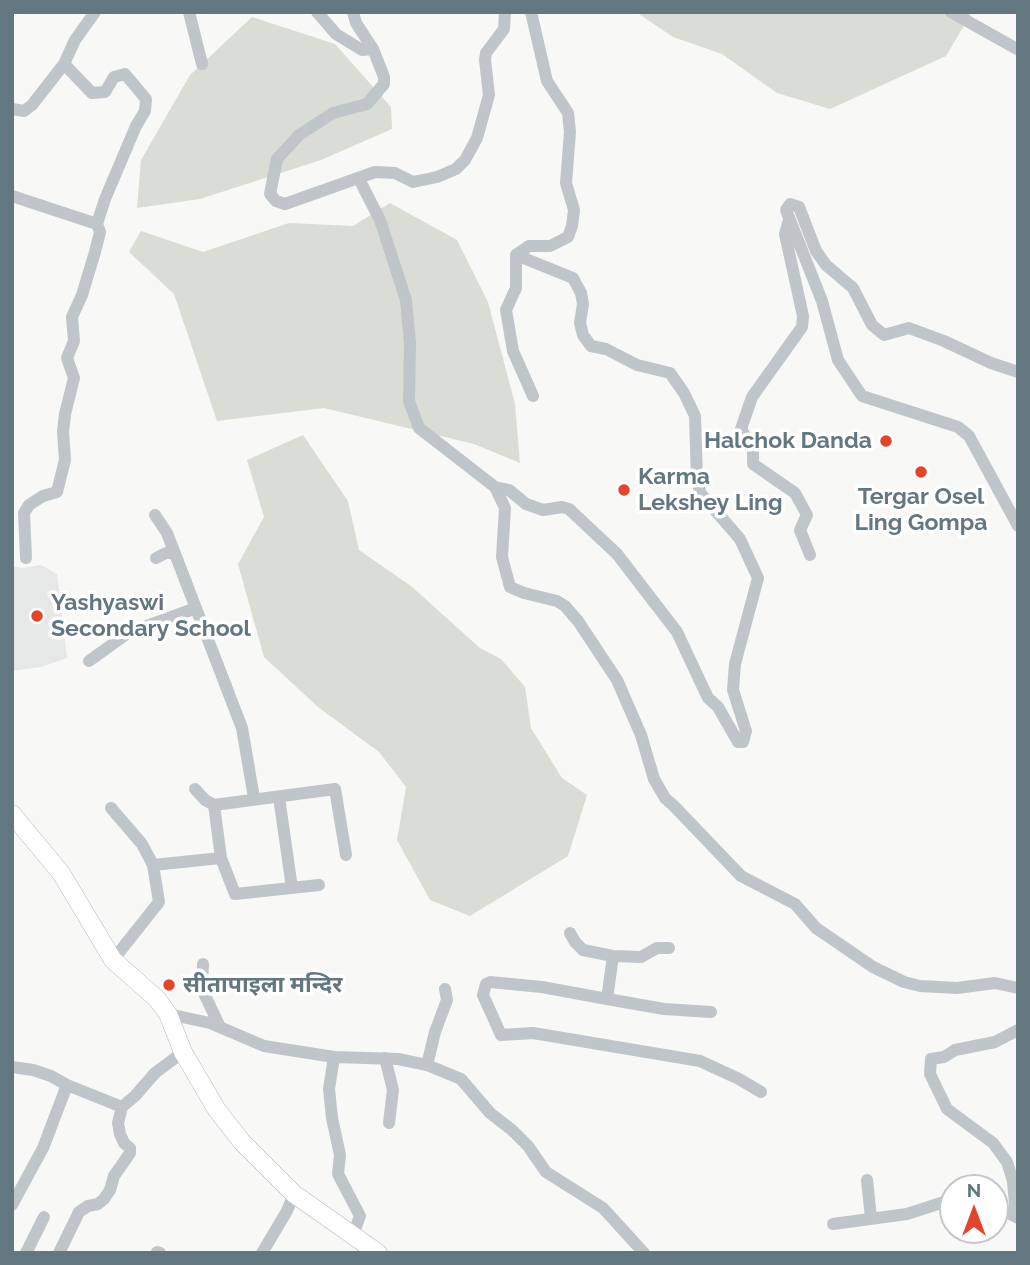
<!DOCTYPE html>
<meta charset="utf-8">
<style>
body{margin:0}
#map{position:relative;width:1030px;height:1265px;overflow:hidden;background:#f8f8f6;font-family:Raleway,sans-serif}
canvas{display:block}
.frame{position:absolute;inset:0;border:14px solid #637781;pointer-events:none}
.north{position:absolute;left:939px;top:1174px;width:70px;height:70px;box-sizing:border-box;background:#fff;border:2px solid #c1c9cd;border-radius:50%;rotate:0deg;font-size:19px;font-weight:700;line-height:28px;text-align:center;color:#637781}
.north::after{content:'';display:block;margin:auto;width:24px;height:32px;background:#e4442a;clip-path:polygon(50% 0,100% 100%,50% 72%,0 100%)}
</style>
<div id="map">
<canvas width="1030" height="1265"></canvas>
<div class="frame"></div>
<div class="north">N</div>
</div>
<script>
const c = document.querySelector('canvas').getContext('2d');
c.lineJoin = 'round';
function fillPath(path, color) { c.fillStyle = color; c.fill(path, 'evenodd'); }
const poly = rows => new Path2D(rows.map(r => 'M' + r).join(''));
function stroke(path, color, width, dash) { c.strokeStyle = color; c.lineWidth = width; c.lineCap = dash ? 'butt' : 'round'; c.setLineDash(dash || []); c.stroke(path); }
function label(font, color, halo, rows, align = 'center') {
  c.font = font + ' Raleway,"Noto Sans Devanagari",sans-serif'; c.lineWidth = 7; c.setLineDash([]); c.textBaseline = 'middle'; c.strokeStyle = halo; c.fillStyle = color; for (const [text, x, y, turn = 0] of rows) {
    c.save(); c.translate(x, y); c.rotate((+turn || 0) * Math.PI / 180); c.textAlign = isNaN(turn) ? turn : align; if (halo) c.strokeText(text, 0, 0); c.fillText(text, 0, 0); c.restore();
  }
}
fillPath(poly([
 [41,565,57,574,67,658,41,667,12,671,12,566,22,568]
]), '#e6e8e7');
fillPath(poly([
 [636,12,972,12,946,56,830,109,777,93,722,54,673,37],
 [252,17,335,44,391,107,392,129,321,160,200,199,137,208,141,160,190,75],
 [390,203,457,240,488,302,515,404,520,463,474,444,324,408,217,421,174,294,129,252,141,231,203,252,289,223,353,226],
 [303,435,348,501,359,550,411,586,480,648,501,659,525,687,531,728,562,778,587,795,568,856,470,916,430,900,397,840,406,787,379,752,318,707,264,657,238,564,264,517,247,460]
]), '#d9ddd5');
const secondary = poly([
 [12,814,61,873,113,960,157,999,168,1014,183,1052,217,1110,242,1142,294,1194,378,1253]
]);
stroke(secondary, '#b1b9bd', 19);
stroke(poly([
 [189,12,202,64],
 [317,12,336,34,362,50,373,49],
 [353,12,356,23,373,49,384,77,384,84,367,104,333,113,299,135,277,159,270,194,276,201,285,204,375,172,395,173,413,182,437,177,456,169,465,160,477,138,489,95,485,60,486,53,504,29,505,12],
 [951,12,1017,49],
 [12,109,24,111,32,105,64,64,75,40,95,12],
 [359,179,380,220,406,300,410,343,409,401,419,428,495,487,505,508,502,557,510,587,524,593,557,601,565,606,578,621,617,680,641,735,654,779,665,798,674,806,741,876,795,904,816,928,873,967,904,982,920,986,957,988,995,983,1018,988],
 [12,196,97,224,105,199,136,126,145,111,146,99,125,74,114,77,105,92,92,93,64,64],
 [789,220,785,234,803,316,802,327,752,397,741,429,753,449,753,464,795,493,807,515,800,530,810,555],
 [516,255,529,246,550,246,568,237,572,226,574,210,566,183,570,132,568,113,547,81,531,12],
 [1018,372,991,363,944,341,909,328,884,335,872,325,853,288,826,265,816,251,799,207,790,204,786,210,822,301,838,360,862,396,958,427,969,436,1018,526],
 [495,487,509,490,526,504,543,510,562,507,569,509,617,554,677,632,708,698,718,707,738,742,743,742,746,731,733,690,735,664,758,578,740,539,701,494,697,481,695,416,684,393,670,373,637,365,606,349,591,346,583,335,580,323,583,304,581,293,573,278,516,255,516,288,506,310,513,351,533,396],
 [155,515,167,533,242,728,254,798],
 [26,558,24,513,29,505,43,496,57,492,65,460,63,432,65,414,74,378,67,358,74,341,72,317,82,295,95,252,100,232,97,224],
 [156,558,166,553,173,553],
 [89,661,128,633,196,608],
 [195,789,205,800,214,805,335,789,346,855],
 [279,797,292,888],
 [214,805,221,858,235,894,319,885],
 [111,808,142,844,153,865],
 [570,933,575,942,583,950,613,956,641,957,657,948,669,948],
 [613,956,607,999,542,987,490,982,486,984,483,995,501,1035,533,1033,700,1061,739,1079,761,1092],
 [113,960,159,902,153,865,221,858],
 [203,964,202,989,220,1027],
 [607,999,664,1009,711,1012],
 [168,1014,210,1023,264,1046,334,1057,398,1059,427,1065,461,1079,490,1113,512,1130,528,1146,546,1172,603,1208,644,1253],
 [334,1057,329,1089,332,1118,340,1155,338,1174,360,1216,353,1235],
 [385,1058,393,1090,389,1123],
 [427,1065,435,1032,447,1000,445,989],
 [12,1067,33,1070,51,1076,67,1085,122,1107,135,1096,155,1073,183,1052],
 [867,1180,871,1218],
 [12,1205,43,1148,67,1085],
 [995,1206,1018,1218],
 [1016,1217,1013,1181,1007,1162,993,1143,947,1109,930,1074,931,1059,944,1057,955,1050,995,1042,1018,1030],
 [833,1224,907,1214,953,1199],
 [157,1252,160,1253],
 [26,1253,44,1217],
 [59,1253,79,1212,88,1206,98,1204,104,1199,110,1190,114,1176,130,1153,130,1148,124,1143,120,1134,118,1123,122,1107],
 [262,1253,287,1211,294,1194]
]), '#bfc5c8', 12);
stroke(secondary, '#fff', 18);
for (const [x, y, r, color] of [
 [886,441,7,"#e4442a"],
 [921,472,7,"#e4442a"],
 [624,490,7,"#e4442a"],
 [37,616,7,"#e4442a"],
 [169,985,7,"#e4442a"]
]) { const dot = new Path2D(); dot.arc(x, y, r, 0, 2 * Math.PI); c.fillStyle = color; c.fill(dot); stroke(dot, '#fff', 2.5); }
label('bold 23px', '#637781', '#fff', [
 ["Halchok Danda",872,441,"right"],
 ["Karma",638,477],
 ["Lekshey Ling",638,503],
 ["Tergar Osel",921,497,"center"],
 ["Ling Gompa",921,523,"center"],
 ["Yashyaswi",51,603],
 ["Secondary School",51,629],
 ["सीतापाइला मन्दिर",183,985]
], 'left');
</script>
